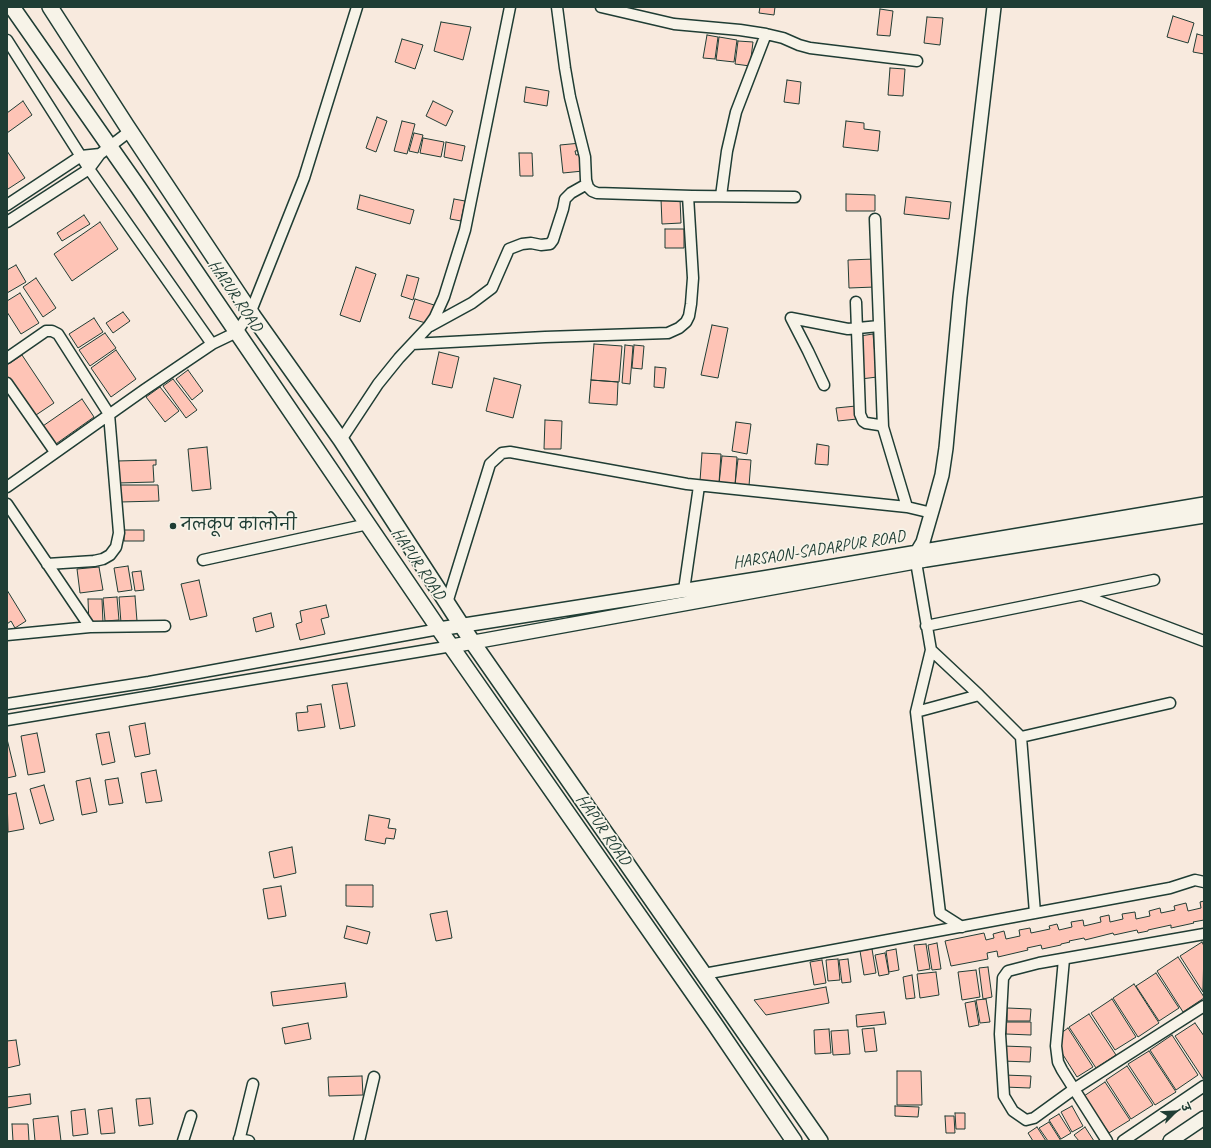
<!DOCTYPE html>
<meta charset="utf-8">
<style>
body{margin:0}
#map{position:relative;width:1211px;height:1148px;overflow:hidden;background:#f8eade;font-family:Caveat,"Playpen Sans Deva",sans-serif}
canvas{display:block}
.frame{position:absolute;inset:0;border:8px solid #1f3d34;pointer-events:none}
.north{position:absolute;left:1155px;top:1092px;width:40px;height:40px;-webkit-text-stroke:3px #f7f3e8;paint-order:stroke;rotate:66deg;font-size:11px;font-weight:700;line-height:16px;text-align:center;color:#1f3d34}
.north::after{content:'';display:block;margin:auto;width:14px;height:18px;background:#1f3d34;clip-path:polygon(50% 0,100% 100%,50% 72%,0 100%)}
</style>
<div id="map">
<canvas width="1211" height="1148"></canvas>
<div class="frame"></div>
<div class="north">उ</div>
</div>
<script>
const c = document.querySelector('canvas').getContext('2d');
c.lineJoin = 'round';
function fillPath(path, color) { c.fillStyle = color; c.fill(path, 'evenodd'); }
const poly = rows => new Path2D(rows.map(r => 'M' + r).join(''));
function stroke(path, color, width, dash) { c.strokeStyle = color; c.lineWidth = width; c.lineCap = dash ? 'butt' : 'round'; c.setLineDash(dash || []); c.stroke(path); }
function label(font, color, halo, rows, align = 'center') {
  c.font = font + ' Caveat,"Playpen Sans Deva",sans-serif'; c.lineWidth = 3.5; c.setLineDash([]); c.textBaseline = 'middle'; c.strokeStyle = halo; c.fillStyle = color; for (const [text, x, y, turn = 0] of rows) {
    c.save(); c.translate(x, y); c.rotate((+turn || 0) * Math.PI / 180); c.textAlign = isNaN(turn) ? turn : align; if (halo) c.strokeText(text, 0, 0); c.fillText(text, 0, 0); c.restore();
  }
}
const building = poly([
 [760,7,775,7,774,15,759,13,760,7],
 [880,9,893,11,890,36,877,35,880,9],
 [1173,16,1194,23,1188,43,1167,37,1173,16],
 [927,17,943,18,940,45,924,43,927,17],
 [441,22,471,27,463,60,434,51,441,22],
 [1197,34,1204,36,1204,54,1193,52,1197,34],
 [707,35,718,37,715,59,703,58,707,35],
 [719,37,737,40,734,62,716,60,719,37],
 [402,39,423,45,415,69,395,62,402,39],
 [738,41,753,42,750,66,735,64,738,41],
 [890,68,905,69,903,96,888,95,890,68],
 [787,80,801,82,799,104,784,102,787,80],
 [526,87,549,91,547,106,524,102,526,87],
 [23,101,32,115,7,133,7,113,23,101],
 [433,101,453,111,446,126,426,116,433,101],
 [377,117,387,121,376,152,366,148,377,117],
 [402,121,415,124,407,154,394,151,402,121],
 [846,121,864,123,864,129,880,131,878,151,843,147,846,121],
 [414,133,423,135,418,153,409,151,414,133],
 [423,138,444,142,441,157,420,153,423,138],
 [446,142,465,146,462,161,444,157,446,142],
 [581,143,582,150,575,151,576,155,582,154,583,171,563,173,560,145,581,143],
 [7,151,25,178,8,189,7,189,7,151],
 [519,153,532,153,533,176,520,176,519,153],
 [846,194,875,195,875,211,846,211,846,194],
 [360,195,414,210,410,224,357,209,360,195],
 [906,197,951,202,949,219,904,214,906,197],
 [680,198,681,223,662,224,661,199,680,198],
 [454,199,465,201,461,221,450,219,454,199],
 [84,215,90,224,62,241,57,233,84,215],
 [100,222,118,249,72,281,54,254,100,222],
 [665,229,684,229,684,248,665,248,665,229],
 [874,259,875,287,849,288,848,260,874,259],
 [16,265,26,282,7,293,7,270,16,265],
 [356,267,376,274,360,322,340,315,356,267],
 [407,275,419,278,413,300,401,296,407,275],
 [36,278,56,308,43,317,23,287,36,278],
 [20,293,39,323,21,334,7,312,7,301,20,293],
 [415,299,434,305,429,324,409,318,415,299],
 [123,312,130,321,113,333,106,323,123,312],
 [94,318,103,332,78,348,69,334,94,318],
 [712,325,728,328,718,378,701,375,712,325],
 [105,333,116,348,90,366,79,350,105,333],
 [873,334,877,377,861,379,860,336,873,334],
 [594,344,622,346,619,382,591,380,594,344],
 [625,345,633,346,630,384,622,383,625,345],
 [634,345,644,346,642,369,632,368,634,345],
 [116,350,136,379,111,397,91,368,116,350],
 [439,352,459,357,452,388,432,384,439,352],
 [22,355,54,403,33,417,7,377,7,365,22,355],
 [655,367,666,368,664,388,654,387,655,367],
 [188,370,203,391,192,400,176,379,188,370],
 [494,378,521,385,513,418,486,411,494,378],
 [173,379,197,410,186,418,163,386,173,379],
 [591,380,618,382,617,405,589,403,591,380],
 [160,387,179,411,165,422,146,397,160,387],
 [82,399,94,417,53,446,40,428,82,399],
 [856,406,857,419,838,421,836,408,856,406],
 [545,420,562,421,561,449,544,449,545,420],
 [736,422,751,424,747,454,732,451,736,422],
 [817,444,829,446,828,465,815,464,817,444],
 [207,447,211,489,192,491,188,449,207,447],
 [702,453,721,454,719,483,700,481,702,453],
 [722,456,737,457,735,485,719,484,722,456],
 [738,459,751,460,749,486,735,485,738,459],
 [156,460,156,465,153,465,154,482,118,483,117,461,156,460],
 [119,485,158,485,159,501,120,502,119,485],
 [124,530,144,530,144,541,124,541,124,530],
 [128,566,132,590,118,592,114,568,128,566],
 [99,567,103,590,80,593,77,569,99,567],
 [141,571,144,590,135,591,132,572,141,571],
 [199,580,207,616,190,620,181,584,199,580],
 [7,590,26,621,15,628,11,621,7,624,7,590],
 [135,596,137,621,121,623,119,597,135,596],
 [117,597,119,620,105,621,103,598,117,597],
 [88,599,102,599,103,623,89,624,88,599],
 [326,605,329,617,321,619,325,634,300,640,296,624,302,622,300,611,326,605],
 [271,613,274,627,256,632,253,618,271,613],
 [347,683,355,726,340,729,332,685,347,683],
 [321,704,325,727,298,731,296,713,308,712,307,706,321,704],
 [145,723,150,754,135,757,129,726,145,723],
 [109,732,115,762,102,765,96,734,109,732],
 [37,733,45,772,28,775,21,736,37,733],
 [7,739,16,776,7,778,7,739],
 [156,770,162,801,146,803,141,773,156,770],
 [90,778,97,812,82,815,76,781,90,778],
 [118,778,123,803,109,805,105,780,118,778],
 [44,785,54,820,40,824,30,789,44,785],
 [16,793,24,829,8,832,7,795,16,793],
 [369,815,390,819,388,828,396,829,394,839,386,838,385,844,365,840,369,815],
 [292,847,296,873,274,878,269,852,292,847],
 [346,885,373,885,373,907,346,906,346,885],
 [281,886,286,916,268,919,263,889,281,886],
 [1204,901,1204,920,1193,922,1194,923,1171,928,1171,925,1148,930,1148,931,1138,933,1137,930,1114,935,1113,933,1085,940,1084,938,1069,941,1070,942,1061,944,1061,945,1042,949,1041,945,1027,948,1028,950,998,957,997,951,987,953,988,959,951,966,945,941,984,933,986,940,994,938,993,934,1004,931,1006,939,1020,936,1019,930,1030,928,1031,933,1050,929,1049,926,1057,924,1059,930,1072,927,1071,922,1083,920,1084,926,1101,922,1100,917,1109,915,1110,922,1123,919,1122,914,1135,912,1136,919,1150,916,1149,911,1160,908,1161,913,1175,910,1174,906,1186,903,1188,911,1201,908,1200,902,1204,901],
 [447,911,452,938,436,941,430,914,447,911],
 [347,926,370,932,367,944,344,938,347,926],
 [1202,942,1204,946,1203,992,1180,956,1202,942],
 [937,943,941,969,932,970,928,945,937,943],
 [926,944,930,969,918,971,914,945,926,944],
 [872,949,876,973,864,975,860,951,872,949],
 [896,949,899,970,889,972,886,951,896,949],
 [885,953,889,974,879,976,875,955,885,953],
 [1178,957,1204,997,1204,998,1183,1012,1157,971,1178,957],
 [838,959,840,980,828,981,826,960,838,959],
 [848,959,851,982,842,983,839,960,848,959],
 [822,960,826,983,814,985,810,962,822,960],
 [988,967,992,997,983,999,979,968,988,967],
 [976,970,980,997,962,1000,958,972,976,970],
 [936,972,939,995,920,998,917,974,936,972],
 [1156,973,1179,1008,1159,1021,1136,986,1156,973],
 [912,975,915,998,906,999,903,977,912,975],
 [345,983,347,997,273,1006,271,992,345,983],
 [1134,984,1159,1023,1138,1037,1113,998,1134,984],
 [826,987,829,1003,766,1015,754,1000,826,987],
 [986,999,990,1022,980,1023,976,1000,986,999],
 [1112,999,1136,1037,1115,1050,1091,1013,1112,999],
 [975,1001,979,1025,969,1027,965,1003,975,1001],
 [1007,1008,1031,1009,1030,1021,1007,1021,1007,1008],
 [884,1012,886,1024,857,1027,856,1015,884,1012],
 [1089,1014,1116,1055,1096,1068,1069,1027,1089,1014],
 [1006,1022,1031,1022,1031,1035,1006,1034,1006,1022],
 [308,1023,311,1039,285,1044,282,1028,308,1023],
 [1195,1023,1204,1036,1204,1080,1175,1036,1195,1023],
 [874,1028,877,1051,865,1052,862,1029,874,1028],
 [1068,1028,1093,1067,1077,1077,1060,1050,1060,1034,1068,1028],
 [829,1029,831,1053,815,1054,814,1030,829,1029],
 [848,1030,850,1054,833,1055,831,1031,848,1030],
 [1172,1035,1198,1075,1176,1090,1150,1050,1172,1035],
 [16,1040,20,1065,7,1068,7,1041,16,1040],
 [1003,1046,1031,1047,1030,1062,1002,1061,1003,1046],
 [1149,1051,1176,1092,1155,1105,1128,1064,1149,1051],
 [1127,1066,1153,1105,1131,1119,1106,1080,1127,1066],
 [897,1071,921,1071,922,1105,897,1105,897,1071],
 [1004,1075,1031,1076,1030,1088,1004,1087,1004,1075],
 [362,1076,363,1095,329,1096,328,1077,362,1076],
 [1105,1082,1130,1120,1109,1133,1084,1096,1105,1082],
 [30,1094,31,1104,7,1108,7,1097,30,1094],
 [150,1098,153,1124,139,1126,136,1099,150,1098],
 [895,1106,919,1107,918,1117,895,1116,895,1106],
 [1072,1106,1083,1126,1072,1132,1061,1112,1072,1106],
 [112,1108,115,1133,101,1134,98,1110,112,1108],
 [85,1109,88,1134,73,1136,71,1111,85,1109],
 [955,1113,965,1113,965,1129,956,1129,955,1113],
 [1059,1114,1071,1133,1061,1139,1049,1120,1059,1114],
 [58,1116,61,1141,35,1141,33,1119,58,1116],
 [945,1116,954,1116,955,1133,946,1133,945,1116],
 [1049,1122,1061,1141,1048,1141,1039,1128,1049,1122],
 [12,1124,28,1124,29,1141,13,1141,12,1124],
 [1037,1127,1046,1141,1033,1141,1028,1133,1037,1127],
 [1085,1127,1094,1141,1079,1141,1074,1135,1085,1127]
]);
fillPath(building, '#fec4b6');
stroke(building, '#1f3d34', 1);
const minor = poly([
 [557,7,565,68,570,97,585,157,586,180,588,187,592,191,597,193,692,196,795,197],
 [601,7,674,24,740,30,766,34,783,38,799,45,810,48,917,61],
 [7,40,89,169,212,344],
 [721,196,727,151,736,112,766,34],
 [7,205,81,156,100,154],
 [875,219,883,427],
 [7,222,89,169,100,154,130,131],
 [856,302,860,414,863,421,866,423,879,425,883,427,907,507],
 [791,318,848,329,879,326],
 [791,318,808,351,824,385],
 [430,326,472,303,492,288,509,249,522,244,531,243,541,245,550,244,553,240,563,209,565,199,571,193,587,184],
 [412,344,545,337,668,333,679,328,686,322,689,316,691,304,693,278,688,196],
 [7,358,46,331,52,331,58,334,109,414,119,533,116,547,110,555,103,559,94,561,47,564],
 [7,383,55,452],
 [341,440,378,384,399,358,428,327,435,317,444,297,465,230,510,7],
 [7,487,144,390,212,344,237,332,251,311,304,178,357,7],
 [7,504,90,627],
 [203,560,368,524],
 [916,562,931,650,916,712,940,913,962,927],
 [684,590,699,486],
 [1082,595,1204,641],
 [447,603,490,464,502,453,510,452,687,484,907,507,932,513],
 [926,626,1154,580],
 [7,635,90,627,165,626],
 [931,650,979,695,1021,737,1170,703],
 [7,704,149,682,439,629],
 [916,712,979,695],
 [7,720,452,646],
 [1021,737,1035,913],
 [1204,934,1039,963,1008,971,1003,978,1000,1034,1004,1096,1013,1111,1026,1120,1034,1118,1074,1089,1204,1006],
 [1064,959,1056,1046,1058,1062,1062,1070,1107,1141],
 [704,974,1170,888,1195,880,1204,882],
 [239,1139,249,1141],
 [183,1141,191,1116],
 [239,1141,253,1084],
 [359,1141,374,1077],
 [1123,1141,1204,1086]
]);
const tertiary = poly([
 [916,558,917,552,923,542,934,504,942,475,946,448,960,297,994,7],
 [439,629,763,578,1204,504],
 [452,646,926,560,1204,516],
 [1170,1141,1204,1118]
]);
const secondary = poly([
 [12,7,138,187,439,629,714,1023,794,1141],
 [50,7,126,125,253,316,341,440,473,643,820,1141]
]);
stroke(minor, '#1f3d34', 13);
stroke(tertiary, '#1f3d34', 16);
stroke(secondary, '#1f3d34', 18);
stroke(minor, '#f7f3e8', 10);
stroke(tertiary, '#f7f3e8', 13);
stroke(secondary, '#f7f3e8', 15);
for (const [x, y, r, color] of [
 [173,526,4,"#1f3d34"]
]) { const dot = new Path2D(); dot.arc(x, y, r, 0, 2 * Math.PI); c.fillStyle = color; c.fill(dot); stroke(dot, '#f7f3e8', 1.5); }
label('17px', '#1f3d34', '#f7f3e8', [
 ["HAPUR ROAD",235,296,56],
 ["HARSAON-SADARPUR ROAD",819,550,-9],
 ["HAPUR ROAD",418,564,56],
 ["HAPUR ROAD",603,830,55]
]);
label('17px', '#1f3d34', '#f7f3e8', [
 ["नलकूप कालोनी",181,526]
], 'left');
</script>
